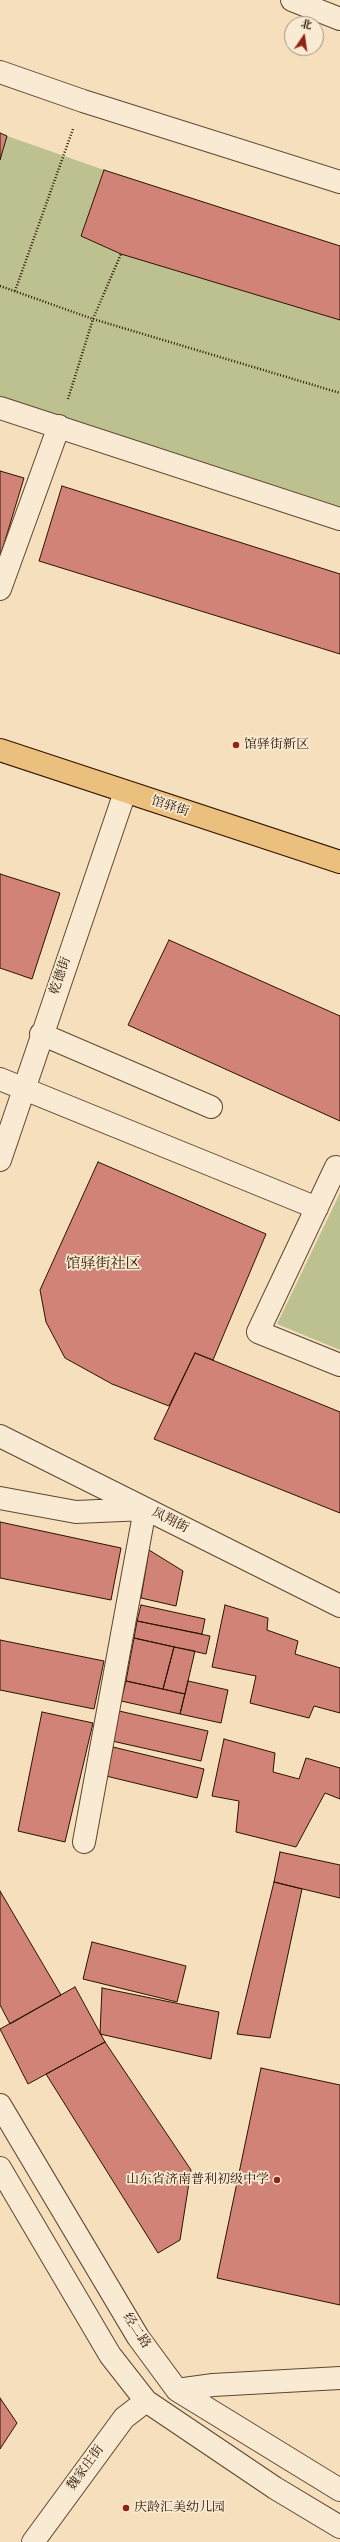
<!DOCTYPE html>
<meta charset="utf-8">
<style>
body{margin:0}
#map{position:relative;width:340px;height:2542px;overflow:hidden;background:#f6dfbc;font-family:"IM FELL Double Pica","Noto Serif SC",serif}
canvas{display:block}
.north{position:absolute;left:284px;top:16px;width:40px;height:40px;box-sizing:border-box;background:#f9ead3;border:1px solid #a7947f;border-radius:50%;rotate:13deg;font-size:11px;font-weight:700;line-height:16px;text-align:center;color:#2c1401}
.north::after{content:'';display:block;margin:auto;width:14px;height:18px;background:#8f2418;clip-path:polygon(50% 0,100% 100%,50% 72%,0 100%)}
</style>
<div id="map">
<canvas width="340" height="2542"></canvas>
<div class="north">北</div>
</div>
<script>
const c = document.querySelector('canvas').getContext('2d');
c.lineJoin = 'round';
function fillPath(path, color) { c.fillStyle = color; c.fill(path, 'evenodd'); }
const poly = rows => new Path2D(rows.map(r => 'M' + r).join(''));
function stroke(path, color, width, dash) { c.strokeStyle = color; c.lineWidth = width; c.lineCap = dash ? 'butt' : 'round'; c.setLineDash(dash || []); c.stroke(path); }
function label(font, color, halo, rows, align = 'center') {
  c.font = font + ' "IM FELL Double Pica","Noto Serif SC",serif'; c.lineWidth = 3.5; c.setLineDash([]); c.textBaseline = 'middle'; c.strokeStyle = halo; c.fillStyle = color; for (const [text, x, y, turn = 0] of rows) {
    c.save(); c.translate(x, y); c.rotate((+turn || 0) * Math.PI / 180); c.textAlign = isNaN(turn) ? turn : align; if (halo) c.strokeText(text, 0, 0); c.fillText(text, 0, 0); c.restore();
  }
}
fillPath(poly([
 [7,136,104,170,81,236,121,254,340,320,340,519,0,408,0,160],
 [340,1193,340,1350,277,1324]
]), '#bdc18f');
const building = poly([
 [0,133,7,136,0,160,0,133],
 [104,170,340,246,340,320,121,254,81,236,104,170],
 [0,471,24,478,0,557,0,471],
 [62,486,340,574,340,654,39,561,62,486],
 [0,874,60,893,32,979,0,968,0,874],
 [169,940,340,1016,340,1121,128,1025,169,940],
 [98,1162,266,1234,213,1360,195,1353,169,1406,112,1384,65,1358,46,1322,40,1290,98,1162],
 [195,1353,340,1412,340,1513,154,1439,195,1353],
 [0,1522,121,1548,111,1600,0,1578,0,1522],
 [149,1550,183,1571,176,1606,141,1598,149,1550],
 [141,1605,205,1619,202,1634,137,1621,141,1605],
 [225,1605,268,1618,267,1630,298,1641,295,1654,340,1668,340,1713,314,1706,309,1718,250,1703,256,1676,212,1667,225,1605],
 [137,1621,210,1636,206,1654,134,1638,137,1621],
 [134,1638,174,1647,163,1689,126,1681,134,1638],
 [0,1640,104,1661,94,1709,0,1690,0,1640],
 [174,1647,195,1651,185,1694,163,1689,174,1647],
 [126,1681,185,1694,180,1714,121,1701,126,1681],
 [188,1681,228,1690,221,1723,180,1714,188,1681],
 [119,1711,208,1731,201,1761,112,1741,119,1711],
 [42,1712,93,1723,65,1842,18,1831,42,1712],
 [224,1739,275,1753,273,1772,299,1779,306,1758,340,1768,340,1799,325,1793,296,1847,236,1832,239,1801,212,1796,224,1739],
 [113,1747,204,1769,197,1798,106,1776,113,1747],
 [280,1852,340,1865,340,1898,274,1882,280,1852],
 [274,1882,302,1889,270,2038,237,2034,274,1882],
 [0,1891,61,1995,10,2024,0,2005,0,1891],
 [92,1942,186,1966,177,2002,83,1979,92,1942],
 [75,1987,105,2042,28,2084,0,2029,75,1987],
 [102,1988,219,2012,211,2059,100,2034,102,1988],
 [105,2042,191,2170,180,2240,158,2253,46,2074,105,2042],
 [261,2068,340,2085,340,2305,217,2278,261,2068],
 [0,2398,17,2423,0,2449,0,2398]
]);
fillPath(building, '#d18378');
stroke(building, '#2c1401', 1);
const minor = poly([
 [292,0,340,19],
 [0,72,83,101,340,182],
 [0,408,340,519],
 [0,589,59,426],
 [41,1034,211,1107],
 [0,1079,317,1208],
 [0,1160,125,792],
 [340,1169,336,1167,258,1332,340,1365],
 [0,1436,340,1606],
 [0,1498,76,1512,145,1509,84,1842],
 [0,2105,138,2337,177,2390,340,2490],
 [0,2168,110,2355,146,2401,275,2488,340,2527],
 [177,2390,213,2385,340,2378],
 [33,2542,124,2418,146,2401]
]);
const major = poly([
 [0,750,340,862]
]);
stroke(minor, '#5e4730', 24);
stroke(major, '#2c1401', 24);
stroke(poly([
 [0,286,93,319,340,393],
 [15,291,73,129],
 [68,399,93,319,121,254]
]), '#2c1401', 2.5, [1, 2]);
stroke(minor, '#f9ead3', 22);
stroke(major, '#ebc07e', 22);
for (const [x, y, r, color] of [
 [236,745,4,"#8f2418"],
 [277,2180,4,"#8f2418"],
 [126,2508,4,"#8f2418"]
]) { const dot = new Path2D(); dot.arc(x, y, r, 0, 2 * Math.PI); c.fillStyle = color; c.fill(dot); stroke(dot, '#f9ead3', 1.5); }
label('13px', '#2c1401', '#f9ead3', [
 ["馆驿街新区",244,745],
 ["山东省济南普利初级中学",269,2180,"right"],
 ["庆龄汇美幼儿园",134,2508]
], 'left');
label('13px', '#2c1401', '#f9ead3', [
 ["馆驿街",170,807,18],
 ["乾德街",61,976,-71],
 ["凤翔街",170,1521,27],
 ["经二路",136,2331,57],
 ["魏家庄街",86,2468,-54]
]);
label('15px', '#2c1401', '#f9ead3', [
 ["馆驿街社区",103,1265]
]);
</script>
